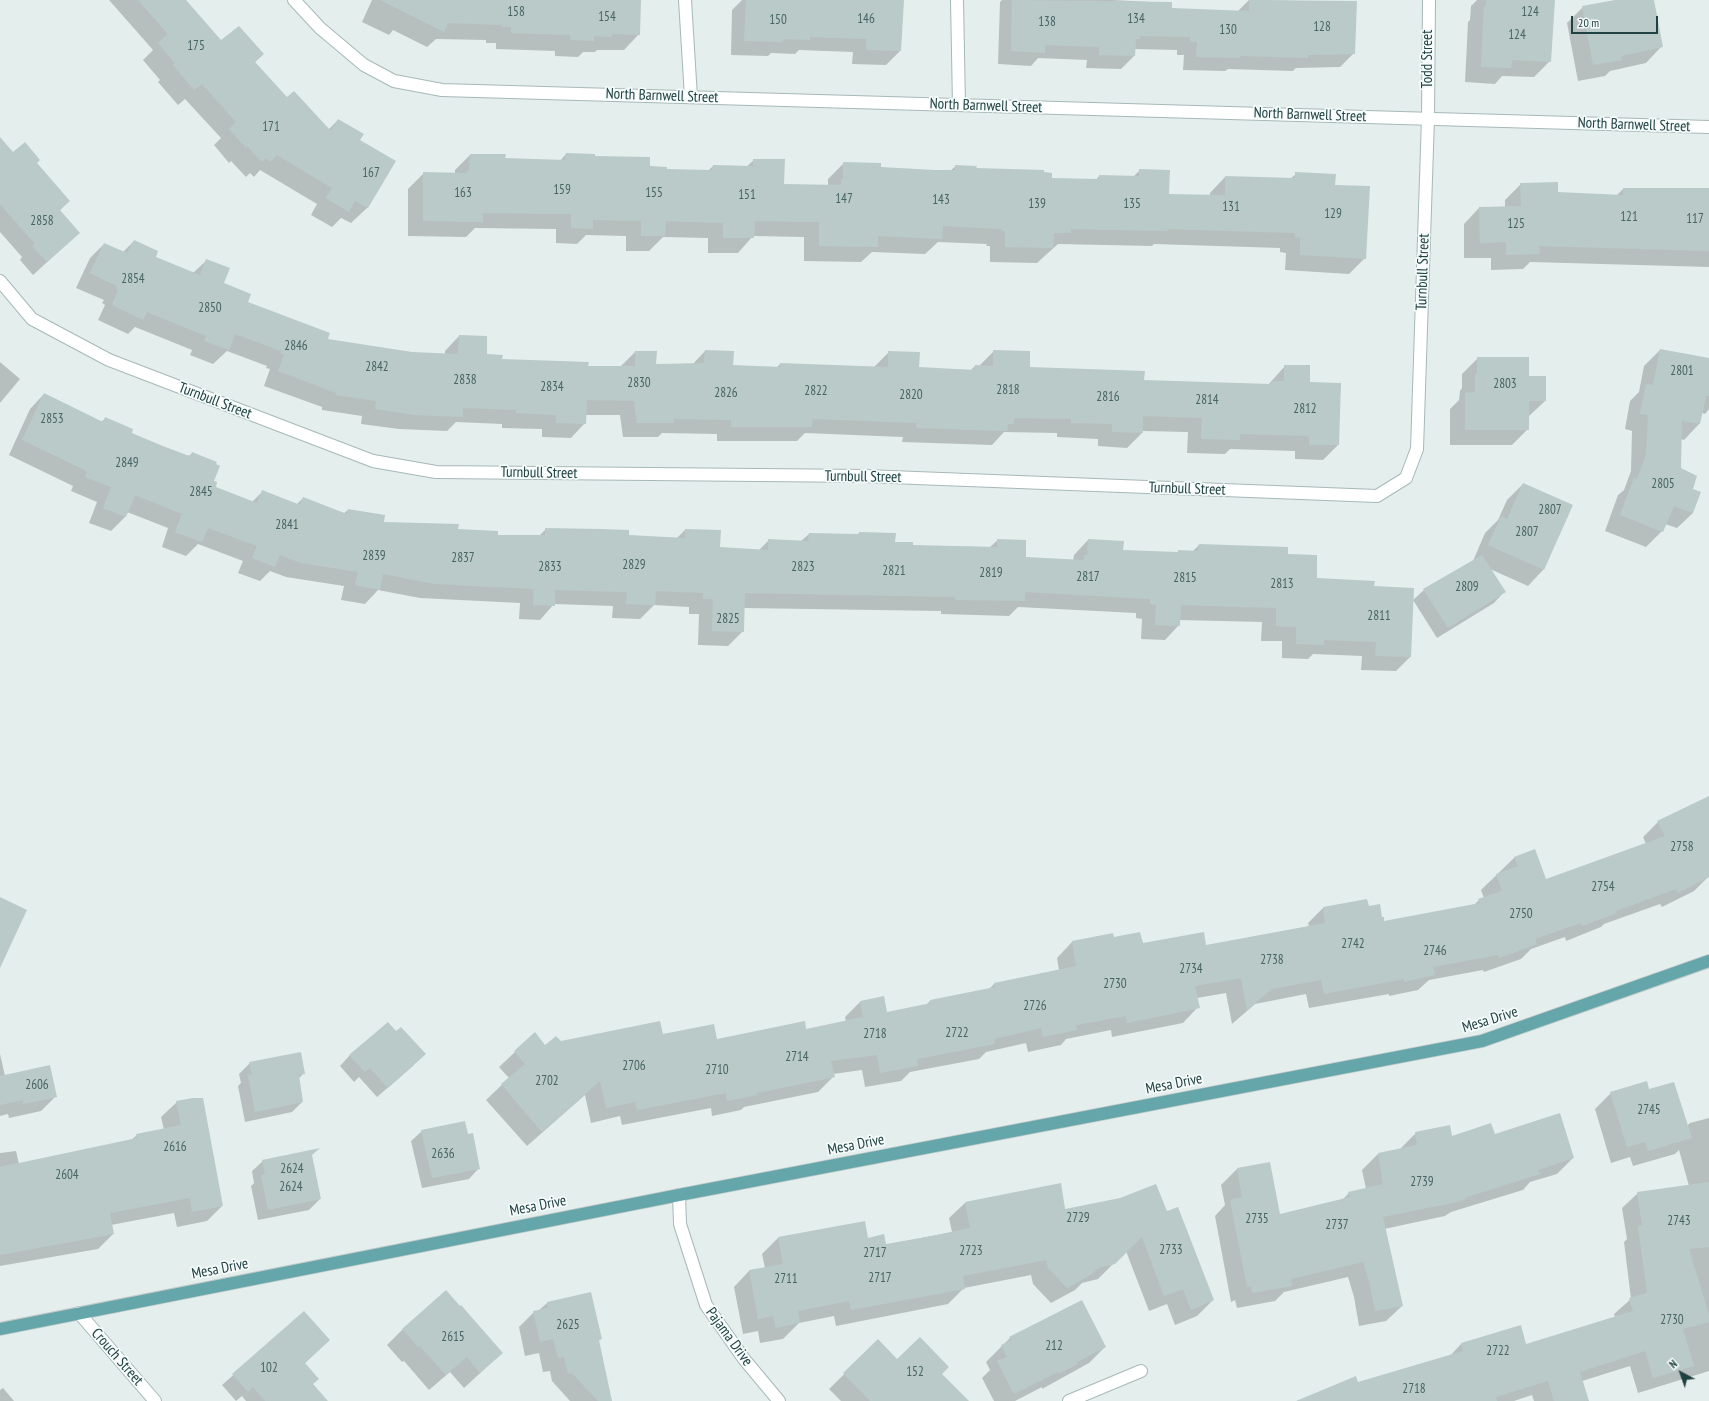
<!DOCTYPE html>
<style>
body{margin:0}
#map{position:relative;width:1709px;height:1401px;overflow:hidden;background:#e4efed;font-family:"PT Sans Narrow",sans-serif}
canvas{display:block}
.north{position:absolute;left:1661px;top:1353px;width:40px;height:40px;-webkit-text-stroke:3px #f5fbfa;paint-order:stroke;rotate:319deg;font-size:11px;font-weight:700;line-height:16px;text-align:center;color:#214243}
.north::after{content:'';display:block;margin:auto;width:14px;height:18px;background:#214243;clip-path:polygon(50% 0,100% 100%,50% 72%,0 100%)}
.scale{position:absolute;left:1571px;top:16px;width:87px;height:18px;box-sizing:border-box;border:2px solid #214243;border-top:0;padding-left:5px;font-size:12px;line-height:14px;white-space:nowrap;color:#214243;-webkit-text-stroke:3px #f5fbfa;paint-order:stroke}
</style>
<div id="map">
<canvas width="1709" height="1401"></canvas>
<div class="north">N</div>
<div class="scale">20 m</div>
</div>
<script>
const c = document.querySelector('canvas').getContext('2d');
c.lineJoin = 'round';
function fillPath(path, color) { c.fillStyle = color; c.fill(path, 'evenodd'); }
const poly = rows => new Path2D(rows.map(r => 'M' + r).join(''));
function stroke(path, color, width, dash) { c.strokeStyle = color; c.lineWidth = width; c.lineCap = dash ? 'butt' : 'round'; c.setLineDash(dash || []); c.stroke(path); }
function label(font, color, halo, rows, align = 'center') {
  c.font = font + ' "PT Sans Narrow",sans-serif'; c.lineWidth = 3.5; c.setLineDash([]); c.textBaseline = 'middle'; c.strokeStyle = halo; c.fillStyle = color; for (const [text, x, y, turn = 0] of rows) {
    c.save(); c.translate(x, y); c.rotate((+turn || 0) * Math.PI / 180); c.textAlign = isNaN(turn) ? turn : align; if (halo) c.strokeText(text, 0, 0); c.fillText(text, 0, 0); c.restore();
  }
}
fillPath(poly([
 [109,0,185,0,220,41,263,54,254,63,287,98,328,130,338,120,359,140,394,162,367,208,351,223,341,218,332,227,311,215,317,204,260,170,254,177,250,173,246,177,231,161,229,163,214,145,221,138,185,99,178,105,158,82,160,80,143,60,153,50],
 [372,0,640,0,639,34,624,50,597,50,595,52,583,52,578,57,555,56,555,51,496,49,496,43,486,43,486,40,436,39,427,47,393,30,389,35,362,22],
 [742,0,903,0,900,51,886,65,852,64,853,52,799,50,795,54,771,53,768,56,731,55,732,10],
 [1002,0,1112,0,1171,3,1171,9,1237,12,1249,0,1356,2,1354,53,1340,67,1296,68,1293,71,1228,69,1225,71,1183,70,1184,55,1177,55,1177,50,1134,49,1134,56,1121,69,1086,68,1087,60,1038,58,1031,66,998,64,1000,2],
 [1477,0,1554,0,1550,61,1534,77,1502,76,1495,84,1465,82,1468,22,1470,20,1471,6],
 [1621,0,1653,0,1661,47,1646,63,1610,71,1605,76,1578,81,1567,23,1583,7],
 [0,143,13,154,36,164,69,201,59,211,79,233,33,275,20,260,22,257,0,232],
 [566,154,594,157,666,170,708,171,713,166,746,167,754,160,783,185,828,185,828,179,844,163,880,168,950,171,956,166,975,169,1043,173,1051,179,1096,180,1099,176,1133,177,1140,170,1168,195,1210,196,1210,193,1225,177,1290,179,1296,174,1334,186,1365,258,1349,274,1285,270,1286,253,1280,252,1280,248,1154,244,1152,246,1058,244,1037,263,990,262,990,246,986,246,987,244,938,242,925,254,872,252,861,262,804,261,804,237,753,236,738,253,708,253,708,238,663,237,649,251,626,251,626,236,586,235,577,244,556,243,556,229,475,228,466,237,408,236,408,189,424,173,455,174,455,170,470,155,504,159,560,161],
 [1521,184,1557,193,1616,196,1623,189,1709,189,1709,267,1530,262,1523,269,1491,270,1491,258,1464,258,1464,224,1479,208,1505,208,1505,200],
 [134,241,154,258,193,273,207,260,222,284,247,303,327,340,412,353,445,354,445,351,459,336,486,355,501,360,587,367,620,367,635,352,656,352,655,365,692,365,705,351,732,366,777,367,780,364,874,367,889,352,918,368,971,370,975,366,979,366,994,351,1029,368,1143,381,1268,385,1285,366,1309,383,1340,384,1338,445,1323,460,1295,459,1295,451,1230,449,1225,454,1187,453,1188,432,1142,431,1142,433,1127,448,1098,446,1098,439,1057,437,1057,433,1004,432,992,445,902,442,903,437,805,433,797,441,717,441,717,434,662,433,658,437,623,437,620,415,586,415,585,423,571,438,542,437,542,429,502,428,502,424,456,422,447,431,399,429,361,424,362,416,322,410,322,407,264,386,270,369,266,368,267,366,227,351,213,364,190,355,192,350,135,327,128,334,98,320,105,305,102,303,104,300,76,288,90,258,104,244,123,252],
 [1660,350,1709,359,1709,409,1705,414,1702,413,1699,424,1684,440,1680,439,1680,469,1691,490,1693,513,1677,528,1665,524,1662,531,1646,547,1605,531,1618,495,1624,490,1631,471,1632,431,1625,429,1630,401,1639,392,1644,366],
 [1478,358,1528,377,1545,401,1528,417,1528,429,1512,445,1450,445,1450,409,1459,400,1460,391,1462,388,1462,374],
 [0,362,20,379,0,403],
 [44,394,101,422,105,419,130,434,189,456,192,453,213,481,214,487,252,502,263,491,297,504,303,498,343,514,348,510,383,523,497,536,539,536,546,529,628,536,677,538,685,530,719,548,759,550,769,540,801,541,809,534,857,535,859,533,894,543,913,546,990,547,998,540,1025,558,1073,561,1074,555,1088,540,1122,551,1177,553,1178,551,1193,551,1199,545,1287,555,1316,579,1373,587,1410,657,1396,671,1361,670,1362,656,1313,654,1308,659,1282,658,1282,641,1261,641,1262,622,1179,620,1179,625,1165,640,1141,639,1142,619,1136,618,1136,613,1018,607,1009,616,941,614,941,611,743,608,743,631,728,646,698,645,699,614,689,614,689,607,654,605,640,619,612,618,613,606,554,604,540,620,519,619,520,603,420,598,378,590,365,604,341,600,344,586,286,577,270,571,260,581,238,573,243,561,198,544,186,556,162,547,168,528,127,512,125,517,111,531,89,523,97,502,71,491,73,486,9,455,30,409],
 [1523,484,1572,505,1543,570,1528,586,1490,569,1504,592,1494,603,1437,638,1413,600,1424,590,1473,561,1485,533,1498,520,1507,500],
 [1709,797,1709,876,1694,891,1662,907,1660,904,1604,924,1601,927,1566,941,1565,937,1531,949,1521,959,1484,972,1483,970,1429,980,1418,990,1389,996,1389,994,1309,1008,1306,994,1255,1004,1232,1024,1226,993,1197,998,1198,1007,1183,1023,1112,1037,1111,1030,1066,1039,1061,1045,1028,1052,1026,1043,986,1052,979,1059,910,1072,901,1081,865,1087,862,1070,833,1074,833,1077,818,1092,744,1107,741,1110,712,1116,711,1108,622,1125,620,1116,591,1123,585,1095,527,1146,486,1100,509,1078,499,1067,515,1052,545,1047,560,1042,663,1035,716,1040,805,1030,846,1022,845,1017,860,1002,886,1013,926,1005,930,1001,989,989,994,984,1059,970,1057,958,1072,942,1113,938,1142,944,1206,946,1309,927,1308,923,1323,908,1368,907,1384,922,1474,905,1479,900,1484,898,1481,890,1515,857,1545,880,1646,844,1643,837,1658,822],
 [0,1054,5,1076,55,1097,41,1111,9,1118,8,1114,0,1116],
 [350,1055,414,1065,377,1097,359,1077,354,1082,340,1066],
 [250,1063,304,1073,298,1079,302,1102,292,1112,245,1122,238,1086,241,1083,239,1074],
 [1648,1090,1687,1126,1690,1123,1709,1118,1709,1371,1638,1393,1630,1366,1582,1381,1584,1401,1534,1401,1532,1395,1514,1401,1297,1401,1449,1357,1461,1344,1520,1326,1526,1345,1615,1317,1614,1314,1631,1299,1624,1242,1627,1239,1622,1208,1638,1193,1689,1186,1679,1150,1675,1154,1633,1166,1630,1157,1611,1163,1595,1109,1611,1093],
 [177,1102,222,1206,207,1221,177,1227,174,1213,111,1225,113,1234,98,1249,0,1266,0,1153,16,1151,19,1164,130,1141,137,1135,164,1130,161,1117],
 [422,1131,467,1135,479,1168,469,1179,422,1188,411,1141],
 [1416,1133,1451,1137,1494,1135,1573,1158,1557,1174,1530,1182,1523,1190,1451,1212,1445,1216,1384,1229,1402,1306,1386,1321,1359,1326,1354,1297,1348,1277,1284,1292,1275,1301,1237,1308,1235,1300,1231,1302,1215,1216,1225,1205,1221,1185,1237,1169,1269,1163,1279,1215,1342,1200,1349,1193,1366,1189,1362,1170,1378,1154,1400,1149],
 [311,1155,320,1199,309,1210,258,1220,251,1186,254,1183,252,1171,263,1161],
 [1060,1184,1065,1210,1166,1212,1213,1300,1197,1316,1175,1325,1167,1304,1149,1311,1126,1251,1098,1279,1082,1283,1075,1290,1051,1303,1033,1284,1031,1275,964,1288,948,1304,836,1326,834,1316,799,1323,783,1339,760,1343,758,1331,743,1334,734,1287,749,1271,765,1268,762,1254,778,1238,867,1239,885,1245,952,1232,949,1218,965,1203],
 [590,1293,601,1339,598,1341,611,1401,570,1401,552,1381,550,1371,543,1372,539,1353,525,1356,519,1327,534,1312,538,1311,547,1303],
 [304,1313,329,1340,304,1364,312,1384,312,1401,246,1401,242,1396,236,1401,222,1385],
 [403,1329,502,1353,464,1388,450,1372,429,1390,404,1361,402,1362,387,1345],
 [1010,1338,1105,1347,1089,1363,1042,1389,1042,1387,1015,1401,994,1401,982,1378,990,1370,986,1362],
 [878,1341,897,1360,941,1374,968,1401,841,1401,829,1389],
 [3,1388,14,1401,0,1401,0,1390]
]), '#0003');
fillPath(poly([
 [138,0,186,0,221,40,239,26,264,54,255,62,287,97,294,91,331,131,338,119,364,134,360,140,396,161,368,208,355,201,349,212,326,198,332,188,277,155,270,162,266,158,262,162,247,146,246,148,229,129,236,122,202,84,194,90,173,65,175,63,158,43,168,34],
 [380,0,641,0,640,35,612,34,612,37,594,36,594,41,570,40,570,35,511,33,511,27,502,27,502,25,448,23,444,32],
 [746,0,904,0,901,51,866,50,866,39,810,37,810,40,783,39,783,42,744,41],
 [1012,0,1172,2,1172,8,1249,11,1249,0,1357,1,1355,54,1308,55,1308,58,1240,56,1240,58,1196,57,1197,42,1190,42,1190,37,1140,36,1140,39,1136,39,1135,56,1099,55,1099,47,1045,45,1045,53,1011,51],
 [1486,0,1555,0,1551,62,1512,60,1511,68,1481,67,1484,6,1486,6],
 [1615,0,1654,0,1663,47,1621,56,1622,60,1593,65,1582,6],
 [0,137,13,152,25,142,40,160,37,163,70,201,60,210,80,233,47,262,32,246,35,244,0,204],
 [566,153,595,154,595,156,650,157,650,166,667,167,667,169,712,170,713,165,753,166,753,159,785,159,784,184,841,185,841,179,843,179,843,162,881,163,881,167,935,170,955,170,955,165,977,166,976,168,1044,170,1044,172,1052,173,1052,178,1099,179,1099,175,1139,176,1139,169,1170,170,1169,194,1225,195,1225,176,1295,178,1295,172,1336,174,1335,185,1370,186,1366,259,1300,255,1300,238,1295,237,1295,233,1168,229,1168,231,1071,229,1071,233,1054,233,1053,248,1005,247,1005,231,1001,231,1002,229,943,226,942,239,878,236,878,247,819,246,819,222,755,221,754,238,723,238,723,223,666,221,665,236,641,236,641,221,593,220,593,229,571,228,571,214,483,213,483,222,423,221,423,172,467,173,467,170,469,171,470,154,506,154,505,158,565,160],
 [1558,182,1558,192,1623,195,1623,188,1709,188,1709,251,1539,246,1540,254,1506,255,1506,242,1480,243,1479,207,1521,206,1520,183],
 [134,240,158,251,156,257,200,275,206,259,230,268,224,283,251,294,248,302,330,333,328,339,412,352,458,354,459,335,487,336,487,354,503,355,502,359,589,362,588,366,635,366,635,351,657,351,656,364,704,363,705,350,734,351,733,365,780,367,780,363,888,367,888,351,920,352,919,367,974,370,975,365,993,366,993,350,1030,351,1030,367,1145,371,1144,380,1271,384,1271,381,1284,381,1284,365,1310,365,1310,382,1341,383,1339,445,1309,445,1309,436,1240,434,1240,440,1201,439,1202,418,1143,416,1143,433,1112,432,1112,424,1071,423,1071,419,1014,418,1014,424,1008,424,1007,431,916,428,917,423,813,419,812,427,731,427,731,420,674,419,674,423,637,423,634,401,587,400,586,424,556,423,556,415,516,413,516,410,463,408,463,417,414,415,375,409,376,401,336,395,336,393,278,371,284,355,280,353,281,351,235,334,229,350,204,341,206,336,147,312,143,320,112,305,118,290,116,289,117,286,90,273,104,243,127,253],
 [1660,349,1709,358,1709,396,1706,396,1700,424,1682,421,1681,468,1697,476,1693,489,1701,492,1693,513,1674,506,1663,532,1620,515,1634,478,1637,479,1646,455,1648,415,1640,414,1646,384,1653,385],
 [1477,357,1529,357,1529,376,1546,376,1546,401,1529,401,1529,430,1465,430,1465,393,1475,392,1475,374,1477,374],
 [44,393,103,422,105,417,133,429,132,433,165,447,186,455,191,456,192,452,217,462,216,464,220,466,214,481,217,482,216,487,257,503,262,490,300,505,303,497,347,514,348,509,385,515,384,522,459,524,458,529,498,531,498,535,545,535,545,528,602,529,629,530,629,535,685,538,685,529,721,530,720,547,768,550,768,539,808,541,809,533,859,534,859,532,896,533,895,542,913,542,913,545,997,547,997,539,1026,540,1026,557,1084,560,1084,555,1087,555,1088,539,1124,541,1123,550,1178,552,1178,550,1198,551,1199,544,1288,547,1288,554,1317,555,1317,578,1375,581,1374,586,1414,588,1411,657,1375,656,1376,642,1324,640,1324,645,1296,644,1296,627,1276,626,1276,608,1181,605,1180,626,1155,625,1156,605,1150,604,1150,599,1025,592,1025,601,955,600,955,597,745,593,744,632,712,631,713,599,703,599,703,593,656,591,655,605,626,604,627,592,555,590,555,606,533,605,534,589,435,584,383,574,380,590,355,585,358,572,301,563,280,555,275,567,252,558,257,546,208,528,202,542,175,532,182,514,135,495,126,517,103,508,111,487,85,477,87,471,22,440],
 [1523,483,1573,505,1544,570,1488,545,1501,516,1507,519],
 [1482,555,1506,592,1448,628,1423,589],
 [1709,796,1709,877,1678,893,1676,889,1616,911,1617,913,1582,926,1580,923,1535,939,1537,944,1499,958,1498,955,1433,967,1435,975,1404,982,1404,979,1324,994,1321,980,1272,989,1247,1010,1241,978,1195,986,1200,1008,1127,1023,1126,1016,1076,1025,1077,1030,1043,1037,1041,1028,994,1039,995,1044,917,1059,918,1066,880,1073,877,1055,831,1061,835,1077,757,1093,757,1095,727,1101,726,1093,637,1110,635,1102,606,1108,600,1081,542,1132,501,1084,525,1064,514,1051,535,1032,545,1045,556,1036,561,1041,660,1021,663,1034,714,1024,717,1039,805,1021,806,1029,863,1017,860,1001,884,996,887,1012,931,1003,930,1000,995,987,994,983,1076,966,1072,941,1113,933,1114,937,1140,932,1143,943,1204,932,1206,945,1325,923,1323,907,1367,899,1369,906,1380,904,1382,917,1384,917,1384,921,1480,903,1478,899,1502,891,1496,874,1518,866,1514,857,1535,849,1546,879,1665,836,1657,821],
 [0,897,27,910,0,968],
 [388,1022,396,1031,401,1027,426,1054,388,1088,370,1068,365,1072,349,1055],
 [301,1052,305,1074,299,1075,303,1102,255,1112,248,1075,252,1074,249,1062],
 [50,1065,57,1097,23,1104,23,1100,0,1105,0,1076],
 [1647,1081,1649,1089,1674,1082,1692,1138,1648,1151,1645,1142,1627,1147,1610,1092],
 [193,1098,203,1098,223,1206,192,1212,190,1198,110,1213,114,1234,0,1255,0,1167,137,1138,136,1134,181,1125,176,1101],
 [1560,1113,1574,1158,1538,1170,1540,1174,1467,1197,1462,1201,1383,1217,1403,1306,1375,1311,1369,1281,1363,1262,1291,1279,1292,1286,1252,1293,1251,1286,1247,1287,1230,1200,1242,1197,1237,1168,1270,1162,1280,1214,1350,1197,1348,1192,1383,1184,1378,1153,1417,1145,1415,1132,1450,1125,1452,1136,1491,1123,1495,1134],
 [465,1121,468,1134,473,1133,480,1169,432,1178,421,1130],
 [320,1148,312,1155,321,1199,268,1210,261,1175,265,1174,262,1160],
 [1709,1182,1709,1247,1689,1249,1709,1315,1709,1322,1683,1329,1694,1366,1653,1378,1645,1351,1580,1372,1589,1401,1554,1401,1548,1381,1496,1397,1497,1401,1296,1401,1356,1376,1358,1382,1463,1351,1461,1343,1521,1325,1526,1344,1633,1311,1629,1298,1647,1293,1638,1226,1642,1225,1637,1192],
 [1061,1183,1065,1209,1120,1198,1156,1184,1167,1211,1178,1207,1214,1300,1191,1310,1183,1289,1164,1296,1142,1237,1115,1264,1098,1268,1092,1274,1067,1288,1048,1268,1046,1260,963,1276,965,1289,851,1310,849,1301,798,1311,800,1323,776,1328,773,1316,758,1319,749,1270,783,1264,778,1237,865,1221,868,1238,884,1234,886,1244,932,1236,970,1228,965,1202],
 [446,1290,460,1306,461,1305,503,1353,480,1373,467,1357,446,1375,420,1346,418,1347,402,1329],
 [591,1292,602,1339,599,1340,612,1401,598,1401,572,1373,568,1374,564,1357,558,1358,553,1339,540,1342,533,1311,548,1308,547,1302],
 [1082,1300,1106,1347,1077,1362,1078,1364,1058,1374,1058,1372,1014,1394,997,1361,1007,1357,1001,1345,1011,1340,1009,1337],
 [304,1311,330,1340,305,1363,319,1379,313,1384,328,1401,265,1401,253,1387,248,1392,232,1374],
 [920,1337,949,1367,942,1374,969,1401,870,1401,843,1373,878,1339,897,1359]
]), '#b9cac8');
const minor = poly([
 [294,0,320,28,364,65,394,81,442,90,1709,127],
 [685,0,691,97],
 [957,0,959,105],
 [0,281,32,319,109,360,373,461,436,472,865,476,1377,496,1406,478,1417,449,1428,118,1429,0],
 [679,1195,680,1224,706,1305,744,1359,779,1401],
 [79,1313,155,1401],
 [1069,1401,1141,1371]
]);
const major = poly([
 [0,1329,679,1195,1482,1041,1709,961]
]);
stroke(minor, '#a6b8b7', 14);
stroke(major, '#c1caca', 14);
stroke(minor, '#fff', 12);
stroke(major, '#64a6a9', 12);
label('13px', '#476464', null, [
 ["158",516,12],
 ["124",1530,12],
 ["154",607,17],
 ["146",866,19],
 ["134",1136,19],
 ["150",778,20],
 ["138",1047,22],
 ["128",1322,27],
 ["130",1228,30],
 ["124",1517,35],
 ["175",196,46],
 ["171",271,127],
 ["167",371,173],
 ["159",562,190],
 ["163",463,193],
 ["155",654,193],
 ["151",747,195],
 ["147",844,199],
 ["143",941,200],
 ["139",1037,204],
 ["135",1132,204],
 ["131",1231,207],
 ["129",1333,214],
 ["121",1629,217],
 ["117",1695,219],
 ["2858",42,221],
 ["125",1516,224],
 ["2854",133,279],
 ["2850",210,308],
 ["2846",296,346],
 ["2842",377,367],
 ["2801",1682,371],
 ["2838",465,380],
 ["2830",639,383],
 ["2803",1505,384],
 ["2834",552,387],
 ["2818",1008,390],
 ["2822",816,391],
 ["2826",726,393],
 ["2820",911,395],
 ["2816",1108,397],
 ["2814",1207,400],
 ["2812",1305,409],
 ["2853",52,419],
 ["2849",127,463],
 ["2805",1663,484],
 ["2845",201,492],
 ["2807",1550,510],
 ["2841",287,525],
 ["2807",1527,532],
 ["2839",374,556],
 ["2837",463,558],
 ["2829",634,565],
 ["2833",550,567],
 ["2823",803,567],
 ["2821",894,571],
 ["2819",991,573],
 ["2817",1088,577],
 ["2815",1185,578],
 ["2813",1282,584],
 ["2809",1467,587],
 ["2811",1379,616],
 ["2825",728,619],
 ["2758",1682,847],
 ["2754",1603,887],
 ["2750",1521,914],
 ["2742",1353,944],
 ["2746",1435,951],
 ["2738",1272,960],
 ["2734",1191,969],
 ["2730",1115,984],
 ["2726",1035,1006],
 ["2722",957,1033],
 ["2718",875,1034],
 ["2714",797,1057],
 ["2706",634,1066],
 ["2710",717,1070],
 ["2702",547,1081],
 ["2606",37,1085],
 ["2745",1649,1110],
 ["2616",175,1147],
 ["2636",443,1154],
 ["2624",292,1169],
 ["2604",67,1175],
 ["2739",1422,1182],
 ["2624",291,1187],
 ["2729",1078,1218],
 ["2735",1257,1219],
 ["2743",1679,1221],
 ["2737",1337,1225],
 ["2733",1171,1250],
 ["2723",971,1251],
 ["2717",875,1253],
 ["2717",880,1278],
 ["2711",786,1279],
 ["2730",1672,1320],
 ["2625",568,1325],
 ["2615",453,1337],
 ["212",1054,1346],
 ["2722",1498,1351],
 ["102",269,1368],
 ["152",915,1372],
 ["2718",1414,1389]
]);
label('15px', '#214243', '#f5fbfa', [
 ["Todd Street",1428,59,-90],
 ["North Barnwell Street",662,96,2],
 ["North Barnwell Street",986,106,2],
 ["North Barnwell Street",1310,115,2],
 ["North Barnwell Street",1634,125,2],
 ["Turnbull Street",1423,272,-88],
 ["Turnbull Street",215,401,21],
 ["Turnbull Street",539,473,1],
 ["Turnbull Street",863,477,1],
 ["Turnbull Street",1187,489,2],
 ["Mesa Drive",1490,1020,-17],
 ["Mesa Drive",1174,1084,-11],
 ["Mesa Drive",856,1145,-11],
 ["Mesa Drive",538,1206,-11],
 ["Mesa Drive",220,1269,-11],
 ["Pajama Drive",729,1337,54],
 ["Crouch Street",117,1357,49]
]);
</script>
